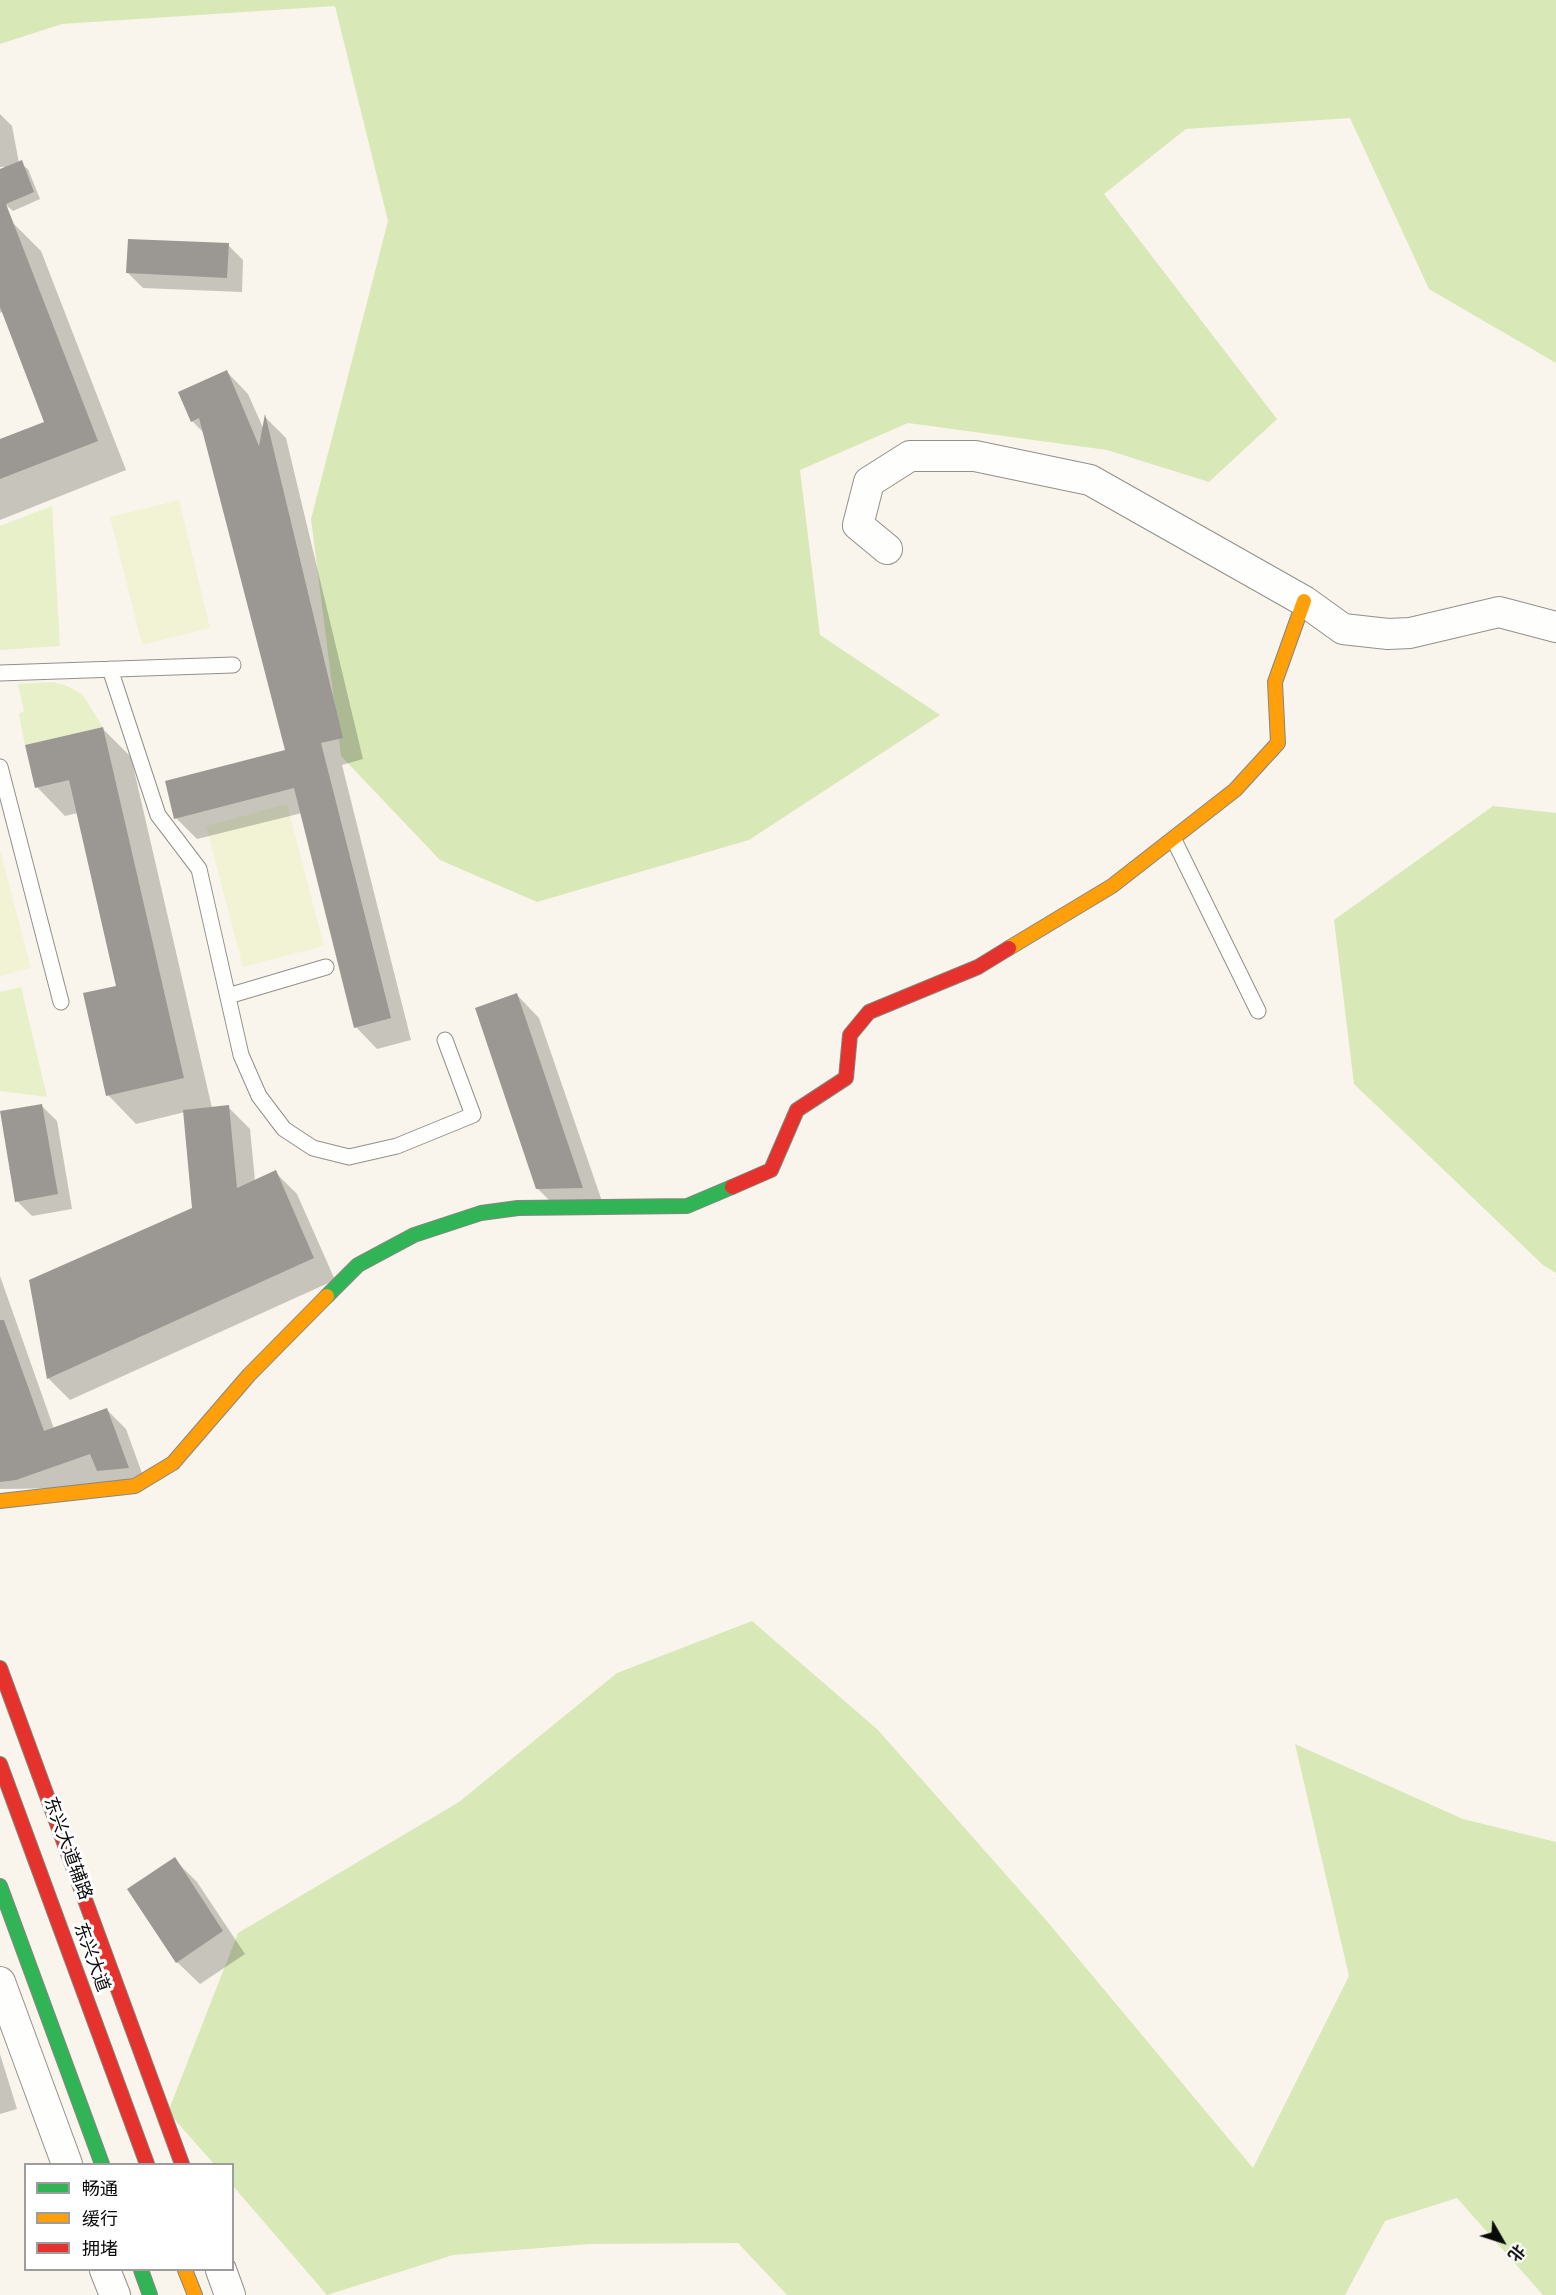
<!DOCTYPE html>
<meta charset="utf-8">
<style>
body{margin:0}
#map{position:relative;width:1556px;height:2295px;overflow:hidden;background:#f9f5ec;font-family:Spectral,"Noto Sans SC",serif}
canvas{display:block}
.legend{position:absolute;left:24px;top:2163px;width:210px;height:108px;box-sizing:border-box;background:#fff;border:2px solid #9d9d9d;margin:0;padding:8px 10px;list-style:none;font-size:18px;color:#0a0a0a}
.legend li{display:flex;align-items:center;gap:12px;height:30px}
.legend b{width:30px;border:2px solid #9d9d9d}
.north{position:absolute;left:1472px;top:2211px;width:60px;height:60px;-webkit-text-stroke:4px #fff;paint-order:stroke;rotate:129deg;font-size:16px;font-weight:700;line-height:24px;text-align:center;color:#0a0a0a}
.north::after{content:'';display:block;margin:auto;width:21px;height:27px;background:#0a0a0a;clip-path:polygon(50% 0,100% 100%,50% 72%,0 100%)}
</style>
<div id="map">
<canvas width="1556" height="2295"></canvas>
<ul class="legend">
<li><b style="height:8px;background:#30b455"></b>畅通</li>
<li><b style="height:8px;background:#ff9f0a"></b>缓行</li>
<li><b style="height:8px;background:#e5322d"></b>拥堵</li>
</ul>
<div class="north">北</div>
</div>
<script>
const c = document.querySelector('canvas').getContext('2d');
c.lineJoin = 'round';
function fillPath(path, color) { c.fillStyle = color; c.fill(path, 'evenodd'); }
const poly = rows => new Path2D(rows.map(r => 'M' + r).join(''));
function stroke(path, color, width, dash) { c.strokeStyle = color; c.lineWidth = width; c.lineCap = dash ? 'butt' : 'round'; c.setLineDash(dash || []); c.stroke(path); }
function label(font, color, halo, rows, align = 'center') {
  c.font = font + ' Spectral,"Noto Sans SC",serif'; c.lineWidth = 6; c.setLineDash([]); c.textBaseline = 'middle'; c.strokeStyle = halo; c.fillStyle = color; for (const [text, x, y, turn = 0] of rows) {
    c.save(); c.translate(x, y); c.rotate((+turn || 0) * Math.PI / 180); c.textAlign = isNaN(turn) ? turn : align; if (halo) c.strokeText(text, 0, 0); c.fillText(text, 0, 0); c.restore();
  }
}
fillPath(poly([
 [52,506,60,646,0,650,0,526],
 [52,682,65,685,82,694,103,727,25,745,19,714,24,711,18,684],
 [21,987,47,1097,0,1091,0,992]
]), '#e7f0c9');
fillPath(poly([
 [0,0,1556,0,1556,363,1429,289,1350,118,1186,129,1104,194,1277,419,1209,482,1107,450,908,423,800,470,820,635,940,715,749,840,537,902,440,860,341,756,311,519,388,221,335,6,62,24,0,44],
 [1493,806,1556,813,1556,1273,1543,1265,1354,1084,1334,920],
 [752,1621,878,1730,1046,1920,1253,2168,1349,1976,1295,1744,1463,1819,1556,1842,1556,2295,1543,2295,1457,2198,1385,2221,1345,2295,787,2295,738,2243,590,2244,453,2255,327,2295,233,2186,232,2164,214,2164,168,2112,238,1933,459,1802,617,1673]
]), '#d9e8b7');
fillPath(poly([
 [179,500,210,628,142,645,110,517],
 [287,804,324,946,243,967,206,826],
 [0,850,31,968,0,976]
]), '#f1f3d4');
fillPath(poly([
 [0,114,12,126,19,163,28,169,40,199,13,211,5,204,0,190,0,170,7,167,0,167],
 [12,222,41,251,126,470,0,520,0,441,46,423,3,311,0,313,0,226],
 [228,245,243,260,242,292,143,288,128,273],
 [227,372,248,394,264,430,266,418,286,438,363,759,342,765,411,1040,377,1049,356,1027,302,813,197,839,176,818,287,751,205,434,192,421],
 [102,728,131,757,212,1108,228,1107,250,1129,255,1181,275,1172,297,1194,335,1280,70,1400,48,1378,194,1209,185,1112,136,1124,108,1095,118,987,78,813,65,816,37,787],
 [517,995,539,1018,605,1210,560,1211,537,1188],
 [42,1106,57,1121,72,1209,32,1216,17,1201],
 [0,1276,54,1429,107,1410,126,1429,147,1487,0,1489],
 [174,1859,197,1882,245,1954,200,1984,177,1962],
 [0,2054,17,2109,0,2114]
]), '#0003');
fillPath(poly([
 [22,160,34,192,6,204,98,441,0,479,0,439,44,422,0,307,0,169],
 [128,239,229,243,227,278,126,273],
 [227,370,259,446,265,414,343,738,321,743,391,1018,354,1028,294,788,174,819,165,781,285,750,199,418,191,422,178,392],
 [103,727,184,1078,106,1096,83,993,116,986,69,780,35,788,25,745],
 [517,993,583,1188,536,1189,475,1008],
 [42,1104,58,1194,15,1202,0,1111],
 [229,1105,237,1188,276,1170,314,1258,47,1379,29,1280,192,1208,183,1110],
 [0,1320,4,1320,44,1431,107,1408,129,1468,97,1471,90,1454,16,1480,0,1482],
 [175,1857,223,1931,176,1963,127,1889]
]), '#9b9893');
const lane = poly([
 [110,669,158,815,199,869,241,1055,259,1096,284,1129,313,1148,349,1157,397,1146,473,1115,445,1040],
 [0,673,233,665],
 [0,767,61,1002],
 [1174,840,1258,1011],
 [228,996,326,967]
]);
const street = poly([
 [887,549,858,525,869,482,910,456,975,456,1090,480,1304,601,1343,629,1388,634,1410,633,1499,612,1556,627],
 [0,1982,67,2164],
 [105,2270,115,2295],
 [221,2270,230,2295]
]);
const fast = poly([
 [327,1296,358,1265,414,1235,481,1213,518,1208,687,1206,732,1187],
 [0,1886,102,2164],
 [141,2270,150,2295]
]);
const slow = poly([
 [1009,948,1112,886,1235,790,1278,743,1275,682,1304,601],
 [0,1501,135,1486,173,1463,249,1375,327,1296],
 [185,2270,195,2295]
]);
const jam = poly([
 [732,1187,771,1170,797,1110,846,1078,850,1035,869,1012,978,967,1009,948],
 [0,1668,182,2164],
 [0,1764,147,2164]
]);
stroke(lane, '#92908c', 17);
stroke(street, '#92908c', 32);
stroke(fast, '#888682', 16);
stroke(slow, '#888682', 16);
stroke(jam, '#888682', 16);
stroke(lane, '#fefefc', 15);
stroke(street, '#fefefc', 30);
stroke(fast, '#30b455', 14);
stroke(slow, '#ff9f0a', 14);
stroke(jam, '#e5322d', 14);
label('18px', '#0a0a0a', '#fff', [
 ["东兴大道辅路",66,1849,70],
 ["东兴大道",90,1958,70]
]);
</script>
